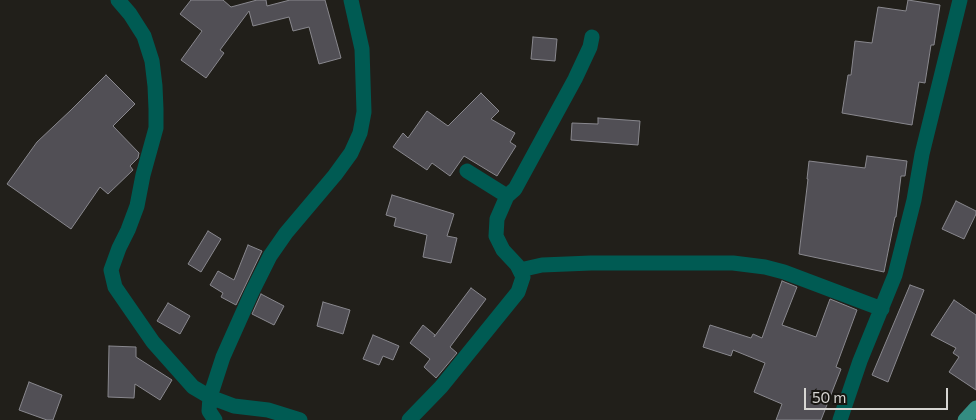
<!DOCTYPE html>
<style>
body{margin:0}
#map{position:relative;width:976px;height:420px;overflow:hidden;background:#211f1a;font-family:Commissioner,sans-serif}
canvas{display:block}
.scale{position:absolute;left:804px;top:388px;width:144px;height:22px;box-sizing:border-box;border:2px solid #d7d6d3;border-top:0;padding-left:6px;font-size:15px;line-height:18px;white-space:nowrap;color:#d7d6d3;-webkit-text-stroke:4px #181611;paint-order:stroke}
</style>
<div id="map">
<canvas width="976" height="420"></canvas>
<div class="scale">50 m</div>
</div>
<script>
const c = document.querySelector('canvas').getContext('2d');
c.lineJoin = 'round';
function fillPath(path, color) { c.fillStyle = color; c.fill(path, 'evenodd'); }
const poly = rows => new Path2D(rows.map(r => 'M' + r).join(''));
function stroke(path, color, width, dash) { c.strokeStyle = color; c.lineWidth = width; c.lineCap = dash ? 'butt' : 'round'; c.setLineDash(dash || []); c.stroke(path); }
const building = poly([
 [191,0,223,0,231,7,257,0,266,0,267,6,290,0,325,0,341,58,319,64,309,27,293,31,289,17,253,26,249,11,220,50,224,53,206,78,181,60,202,31,180,14,191,0],
 [908,0,940,5,934,45,931,45,925,83,919,82,912,125,842,113,848,75,851,75,855,41,872,43,878,7,906,11,908,0],
 [533,37,557,39,555,61,531,59,533,37],
 [106,75,135,104,113,126,139,153,138,158,130,166,133,170,108,194,100,187,71,229,7,184,37,142,71,110,106,75],
 [481,93,499,111,491,119,515,133,510,142,516,146,497,176,464,156,450,176,432,163,427,170,393,147,403,133,408,138,427,111,448,126,481,93],
 [598,118,640,121,638,145,571,140,572,123,598,124,598,118],
 [867,156,907,161,905,176,901,176,896,217,895,217,884,272,799,254,808,179,807,179,809,161,865,168,867,156],
 [392,195,454,214,447,236,457,238,451,263,423,257,427,235,394,226,396,218,386,215,392,195],
 [956,201,976,211,976,214,964,239,942,229,956,201],
 [208,231,221,239,201,272,188,264,208,231],
 [248,245,262,251,236,305,221,297,223,293,210,285,218,271,234,280,248,245],
 [782,281,797,287,782,325,816,337,830,299,857,310,836,367,841,369,821,420,776,420,782,404,754,392,765,363,733,350,731,356,703,347,710,325,751,338,753,334,762,338,782,281],
 [910,285,924,290,888,382,872,375,910,285],
 [471,288,486,299,450,347,457,353,436,378,424,367,430,359,410,343,423,325,435,335,434,337,471,288],
 [261,294,284,306,274,325,252,314,261,294],
 [954,300,976,315,976,390,949,372,959,357,953,353,956,348,931,335,954,300],
 [323,302,350,310,343,334,317,326,323,302],
 [168,303,190,316,180,334,157,321,168,303],
 [373,335,399,346,393,360,383,356,379,365,363,359,373,335],
 [109,346,136,347,136,357,172,380,160,400,135,384,134,398,108,397,109,346],
 [29,382,62,395,53,420,47,420,19,410,29,382]
]);
fillPath(building, '#514f55');
stroke(building, '#89888e', 1);
stroke(poly([
 [118,0,130,14,144,36,152,61,155,86,156,109,156,128,143,175,137,206,128,230,119,248,111,270,115,287,153,342,193,387,210,397,234,406,268,410,300,420],
 [507,196,515,189,575,79,590,47,592,37],
 [520,270,542,265,591,263,733,263,765,267,784,272,882,309],
 [215,420,209,411,210,397,223,357,252,292,270,256,286,233,335,175,351,153,360,133,364,112,362,49,351,0],
 [409,420,441,387,518,292,523,277,517,265,503,250,496,236,497,219,507,196,467,171],
 [840,420,860,361,895,275,914,200,922,154,960,0]
]), '#005b53', 15);
stroke(poly([
 [965,420,976,408]
]), '#348c82', 15);
</script>
